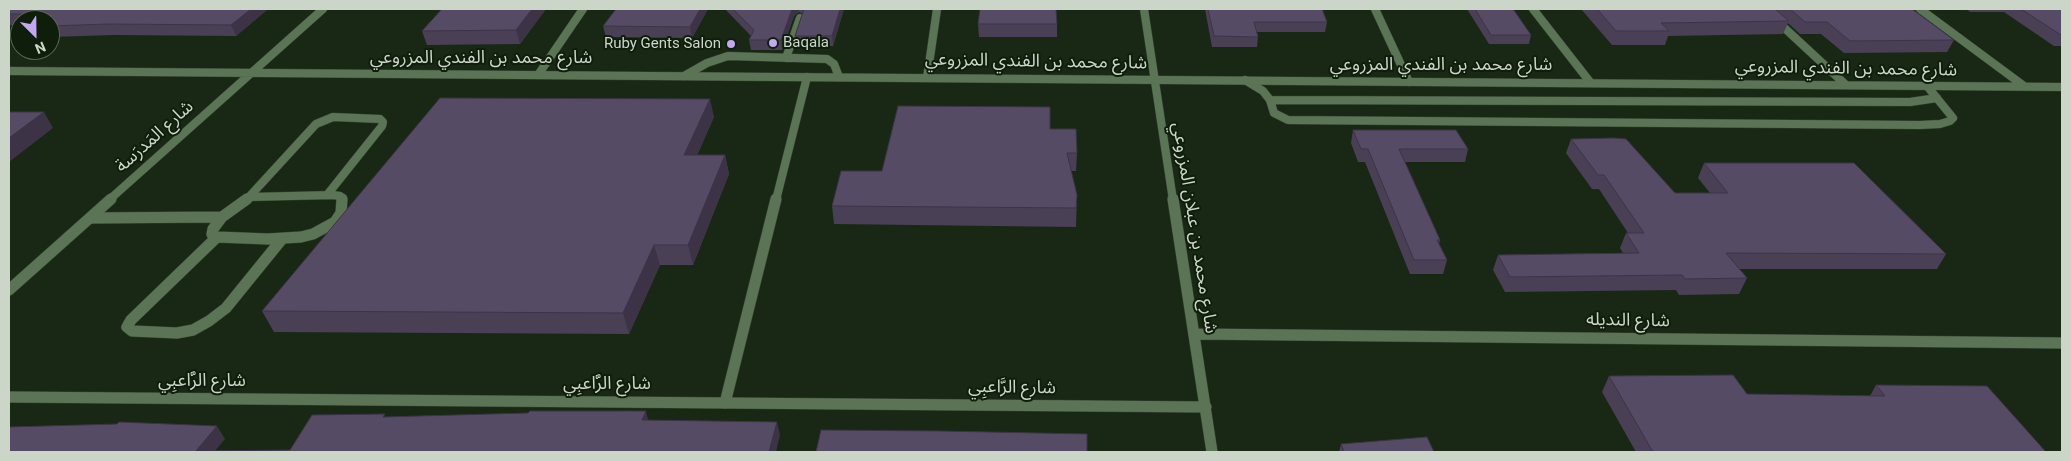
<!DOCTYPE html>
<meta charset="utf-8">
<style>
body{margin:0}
#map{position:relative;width:2071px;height:461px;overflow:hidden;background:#182814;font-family:Roboto,sans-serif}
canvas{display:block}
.frame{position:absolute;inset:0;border:10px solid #cbd5c8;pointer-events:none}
.north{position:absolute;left:10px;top:10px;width:50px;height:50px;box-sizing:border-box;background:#0e1e0b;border:1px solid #5a6757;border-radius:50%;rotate:157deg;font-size:14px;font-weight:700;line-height:20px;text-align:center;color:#cbd5c8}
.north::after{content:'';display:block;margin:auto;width:18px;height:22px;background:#c4a7f1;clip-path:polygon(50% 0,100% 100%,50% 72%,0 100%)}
</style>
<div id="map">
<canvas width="2071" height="461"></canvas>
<div class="frame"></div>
<div class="north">N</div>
</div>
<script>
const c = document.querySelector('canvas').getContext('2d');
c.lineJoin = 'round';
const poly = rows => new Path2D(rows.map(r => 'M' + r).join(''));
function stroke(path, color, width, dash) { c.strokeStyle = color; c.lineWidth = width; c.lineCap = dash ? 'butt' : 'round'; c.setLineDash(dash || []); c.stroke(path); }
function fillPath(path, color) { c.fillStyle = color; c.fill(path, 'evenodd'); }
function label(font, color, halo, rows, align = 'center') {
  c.font = font + ' Roboto,"Noto Sans Arabic",sans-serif'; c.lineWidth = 4; c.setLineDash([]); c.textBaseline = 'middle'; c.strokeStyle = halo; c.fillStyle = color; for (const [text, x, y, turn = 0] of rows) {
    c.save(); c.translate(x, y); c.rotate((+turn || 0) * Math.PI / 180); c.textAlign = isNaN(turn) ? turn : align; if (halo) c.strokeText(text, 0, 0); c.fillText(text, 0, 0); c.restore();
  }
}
const laneFar1 = poly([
 [786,58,800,18],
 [684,76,707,63,728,56,827,59,834,64,839,77],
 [1245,80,1263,91,1270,100,1274,113,1288,120,1920,125,1940,124,1950,121,1953,118,1927,86],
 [1270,100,1910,102,1937,98],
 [249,197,316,124,333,117,380,119,383,122,382,126,327,195],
 [245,200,249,197,333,195,340,196,343,200],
 [776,200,807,77]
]);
const lane = poly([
 [222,217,213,229,212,234,217,237,268,239,301,237,313,234,335,222,341,213,342,199],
 [222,217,247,199],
 [90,218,222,217],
 [217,237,131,320,127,327,132,331,177,333,193,330,209,321,226,308,282,239],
 [725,403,776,199]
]);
const streetFar1 = poly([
 [1144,9,1173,200],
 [1375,9,1409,82],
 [1533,9,1590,82],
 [1764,9,1846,85],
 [1920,9,2024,86],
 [9,71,2062,87],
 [538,75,583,9],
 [927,78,937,9],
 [109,200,323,9]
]);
const street = poly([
 [1173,199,1212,452],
 [9,290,111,199],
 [1194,334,2062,343],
 [9,397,1206,407]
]);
stroke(laneFar1, '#354431', 9);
stroke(lane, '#354431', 12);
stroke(streetFar1, '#354431', 9);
stroke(street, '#354431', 12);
stroke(laneFar1, '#5b7455', 8);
stroke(lane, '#5b7455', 11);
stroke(streetFar1, '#5b7455', 8);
stroke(street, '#5b7455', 11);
fillPath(poly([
 [9,9,268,9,236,36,114,35,50,37,50,20,20,20,20,25,9,25],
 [442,9,546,9,520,44,427,45,422,31],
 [708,9,692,38,606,37,603,26],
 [725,9,844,9,833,46,796,47,795,36,803,14,799,12,794,16,782,50,751,50,749,40,751,36],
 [1205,9,1322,9,1327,22,1325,32,1257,32,1258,37,1257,47,1212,47],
 [1467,9,1513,9,1531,35,1529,44,1489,44],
 [1581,9,1775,9,1777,10,1777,9,1912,9,1954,40,1947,52,1844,53,1821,34,1800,34,1788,23,1783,34,1668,36,1665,45,1612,45],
 [1966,9,2062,9,2062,46,2054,46,2004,12,1970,12],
 [978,24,1057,24,1057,37,979,37],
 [714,117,697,155,725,155,729,174,693,265,660,265,629,334,274,332,262,311],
 [1050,129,1077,153,1076,171,1071,171,1077,195,1076,227,834,224,832,206,882,171],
 [1353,130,1468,149,1465,162,1405,162,1440,240,1439,244,1447,260,1443,274,1410,274,1365,162,1358,162,1351,143],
 [1571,139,1675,193,1710,193,1698,178,1704,163,1946,254,1937,269,1739,269,1747,278,1739,294,1679,295,1676,290,1505,292,1493,270,1498,255,1623,253,1620,248,1626,233,1628,233,1599,189,1592,189,1566,153],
 [1609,376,1747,394,1870,396,1876,385,2046,452,1636,452,1602,392],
 [1341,444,1434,452,1339,452]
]), '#494056');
fillPath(poly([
 [251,9,268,9,236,36,231,25],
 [532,9,546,9,520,44,516,30],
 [700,9,708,9,692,38,690,27],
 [792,9,799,9,799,12,794,16,782,50,781,40],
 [840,9,844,9,833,46,832,36],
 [710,99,714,117,689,174,684,155],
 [44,112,53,128,9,162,9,138],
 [725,155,729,174,693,265,688,245],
 [654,245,660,265,629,334,623,313],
 [646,411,649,424,642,420],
 [777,422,780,435,776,452,769,452],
 [217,426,225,439,214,452,196,451]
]), '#3c3446');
const building = poly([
 [9,9,251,9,231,25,109,24,50,26,50,20,25,20,33,14,9,14,9,9],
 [442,9,532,9,516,30,422,31,442,9],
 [616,9,700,9,690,27,603,26,616,9],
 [733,9,792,9,781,40,749,40,754,30,733,9],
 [804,9,840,9,832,36,795,36,804,9],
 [980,9,1056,9,1057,24,978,24,980,9],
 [1208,9,1322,9,1327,22,1254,22,1258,37,1214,36,1208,9],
 [1475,9,1513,9,1531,35,1491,35,1475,9],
 [1597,9,1775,9,1789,21,1661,23,1669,31,1616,31,1597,9],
 [1790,9,1912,9,1954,40,1850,41,1827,22,1805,22,1790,9],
 [2021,9,2062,9,2062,35,2061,35,2021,9],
 [440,98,710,99,684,155,725,155,688,245,654,245,623,313,262,311,440,98],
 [898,106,1050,107,1050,129,1076,129,1077,153,1067,153,1077,195,1076,208,832,206,841,171,882,171,898,106],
 [9,112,44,112,9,138,9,112],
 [1353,130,1456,130,1468,149,1399,149,1440,240,1437,240,1447,260,1414,260,1368,149,1361,149,1353,130],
 [1614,138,1626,139,1675,193,1728,193,1704,163,1854,163,1946,254,1726,253,1747,278,1685,279,1682,275,1510,277,1498,255,1639,253,1626,233,1644,233,1604,175,1598,175,1571,139,1614,138],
 [1733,375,1747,394,1885,396,1876,385,1987,386,2046,452,1653,452,1609,376,1733,375],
 [530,411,646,411,642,420,777,422,769,452,9,452,9,427,117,424,119,422,217,426,196,451,290,450,312,415,385,414,383,417,528,413,530,411],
 [821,430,939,431,1087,434,1087,452,816,452,821,430],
 [1427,437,1434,452,1344,452,1341,444,1427,437]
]);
fillPath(building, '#554b64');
stroke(building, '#3c3446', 1);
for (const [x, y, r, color] of [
 [773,43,5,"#c4a7f1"],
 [731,44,5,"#c4a7f1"]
]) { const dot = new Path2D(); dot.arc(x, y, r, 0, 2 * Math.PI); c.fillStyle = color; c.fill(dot); stroke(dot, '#0e1e0b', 2); }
label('15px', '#cbd5c8', '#0e1e0b', [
 ["Baqala",783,43],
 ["Ruby Gents Salon",721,44,"right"]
], 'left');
label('18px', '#cbd5c8', '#0e1e0b', [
 ["شارع محمد بن الفندي المزروعي",481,58],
 ["شارع محمد بن الفندي المزروعي",1036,62,1],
 ["شارع محمد بن الفندي المزروعي",1441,65],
 ["شارع محمد بن الفندي المزروعي",1846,69,1],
 ["شارع المَدرَسة",155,137,-42],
 ["شارع محمد بن عبلان المزروعي",1194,228,81],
 ["شارع النديله",1628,321,1],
 ["شارع الرَّاعبِي",202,381],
 ["شارع الرَّاعبِي",607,384],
 ["شارع الرَّاعبِي",1012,388,1]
]);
</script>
